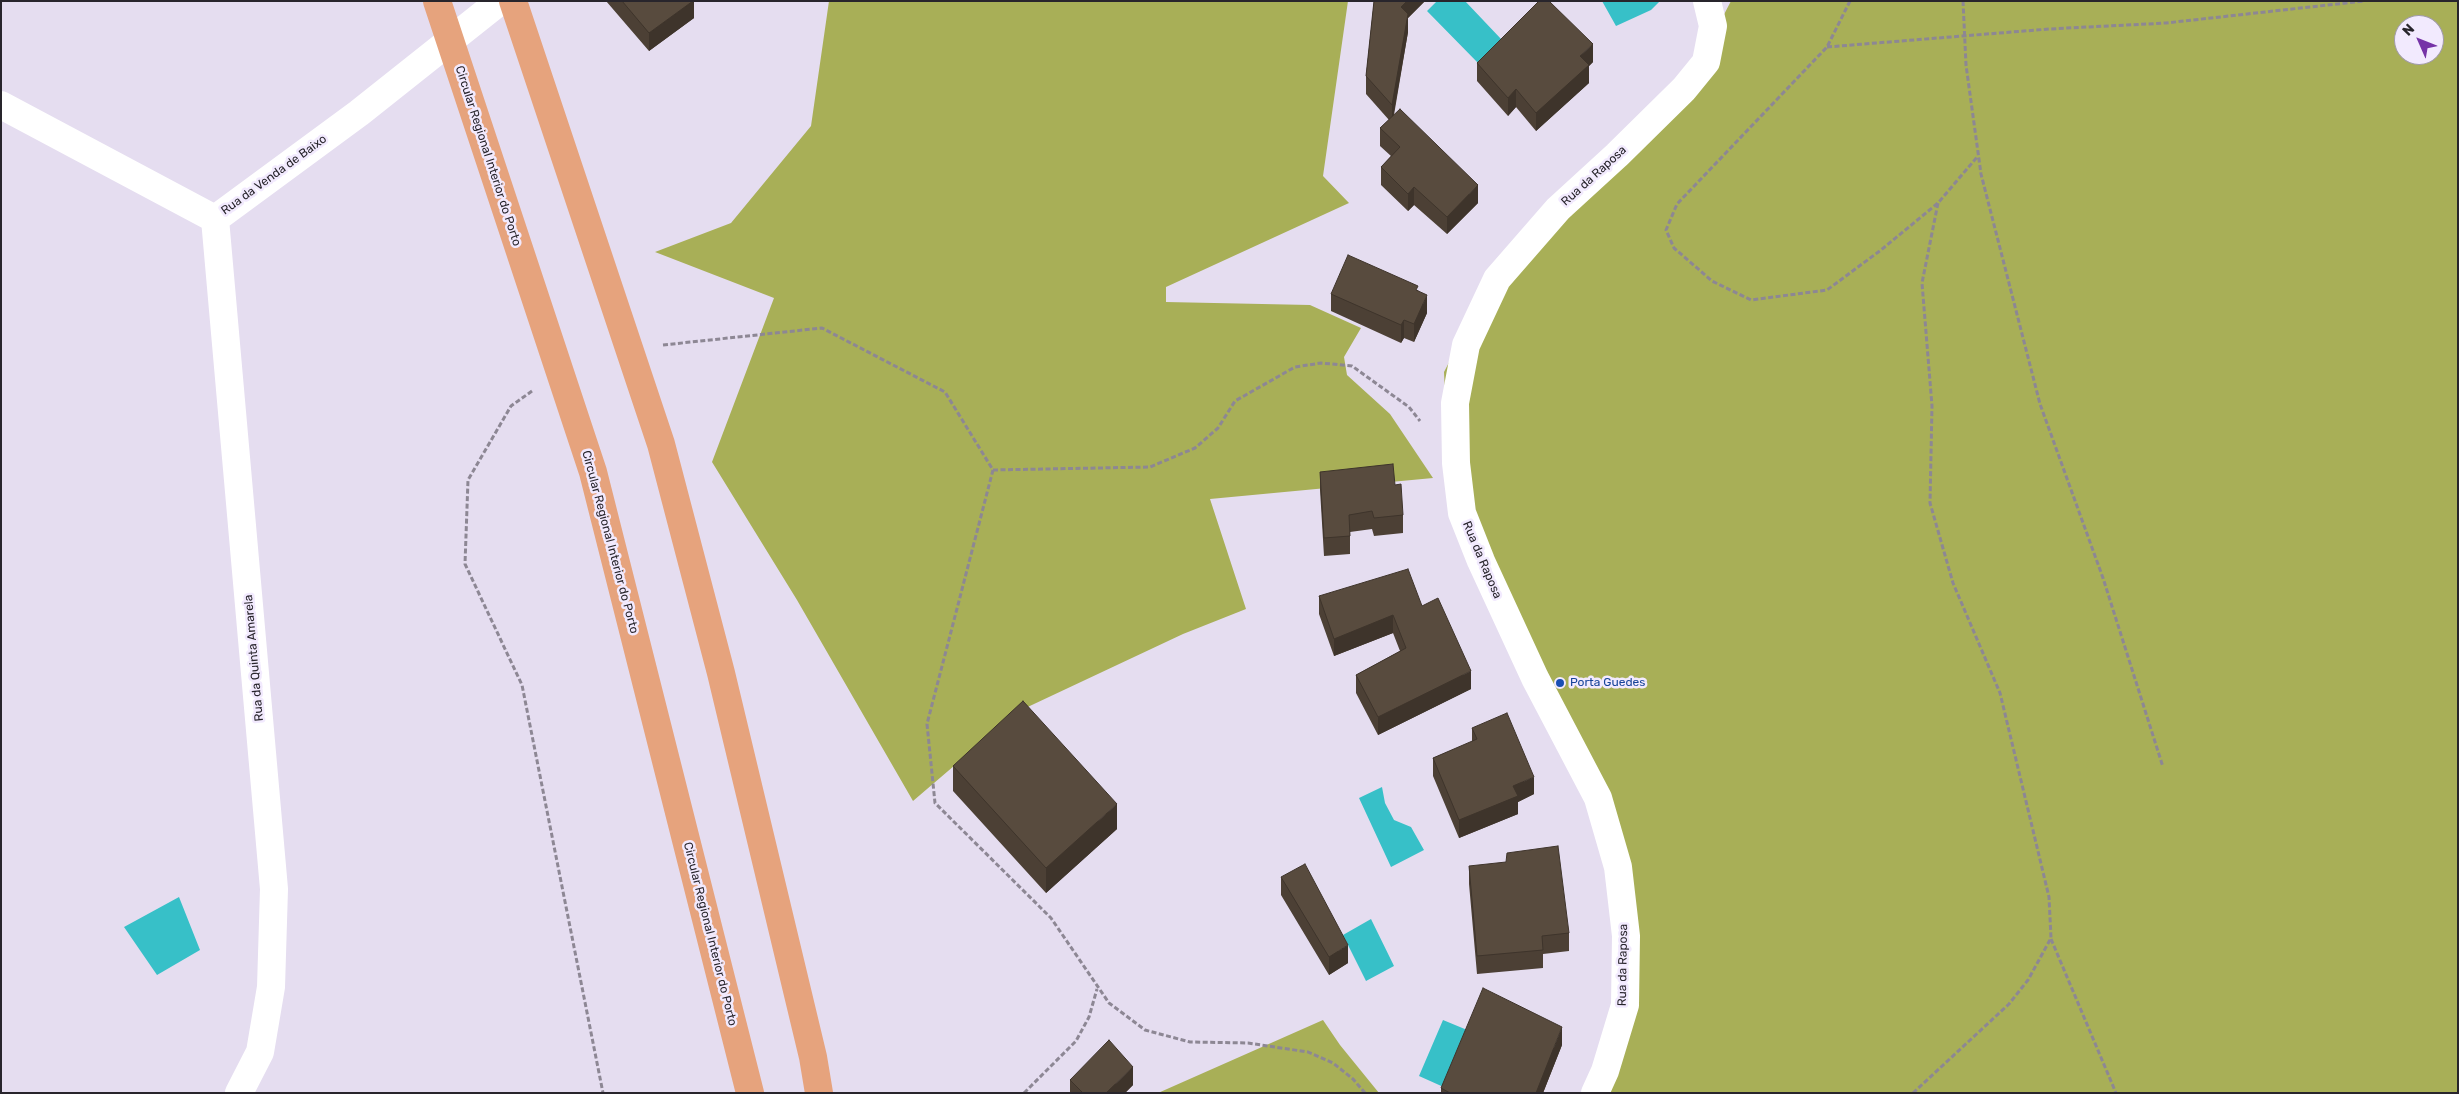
<!DOCTYPE html>
<style>
body{margin:0}
#map{position:relative;width:2459px;height:1094px;overflow:hidden;background:#e5ddf0;font-family:Rubik,sans-serif}
canvas{display:block}
.frame{position:absolute;inset:0;border:2px solid #28252c;pointer-events:none}
.north{position:absolute;left:2394px;top:15px;width:50px;height:50px;box-sizing:border-box;background:#f2eafe;border:1px solid #a19baa;border-radius:50%;rotate:314deg;font-size:14px;font-weight:700;line-height:20px;text-align:center;color:#28252c}
.north::after{content:'';display:block;margin:auto;width:18px;height:22px;background:#7633a7;clip-path:polygon(50% 0,100% 100%,50% 72%,0 100%)}
</style>
<div id="map">
<canvas width="2459" height="1094"></canvas>
<div class="frame"></div>
<div class="north">N</div>
</div>
<script>
const c = document.querySelector('canvas').getContext('2d');
c.lineJoin = 'round';
function fillPath(path, color) { c.fillStyle = color; c.fill(path, 'evenodd'); }
const poly = rows => new Path2D(rows.map(r => 'M' + r).join(''));
function stroke(path, color, width, dash) { c.strokeStyle = color; c.lineWidth = width; c.lineCap = dash ? 'butt' : 'round'; c.setLineDash(dash || []); c.stroke(path); }
function label(font, color, halo, rows, align = 'center') {
  c.font = font + ' Rubik,sans-serif'; c.lineWidth = 5; c.setLineDash([]); c.textBaseline = 'middle'; c.strokeStyle = halo; c.fillStyle = color; for (const [text, x, y, turn = 0] of rows) {
    c.save(); c.translate(x, y); c.rotate((+turn || 0) * Math.PI / 180); c.textAlign = isNaN(turn) ? turn : align; if (halo) c.strokeText(text, 0, 0); c.fillText(text, 0, 0); c.restore();
  }
}
fillPath(poly([
 [829,1,1348,1,1323,176,1349,203,1166,287,1166,302,1310,305,1361,328,1344,357,1347,375,1390,414,1433,478,1210,499,1246,609,1183,634,1017,712,913,801,797,600,712,462,774,298,655,252,731,223,811,126],
 [1731,1,2458,1,2458,1093,1596,1093,1635,918,1576,734,1450,506,1444,372,1509,247,1675,109],
 [2404,25,2434,25,2434,55,2404,55],
 [1323,1020,1340,1045,1379,1093,1158,1093]
]), '#a8af57');
fillPath(poly([
 [1437,1,1465,1,1502,40,1478,63,1427,11],
 [1602,1,1660,1,1651,10,1616,26],
 [1382,787,1385,803,1394,820,1411,827,1424,850,1391,867,1359,798],
 [179,897,200,950,157,975,124,927],
 [1371,919,1394,966,1366,981,1343,935],
 [1443,1020,1472,1032,1448,1089,1419,1076]
]), '#37c0c8');
stroke(poly([
 [1850,1,1827,47,1677,204,1666,230,1674,248,1712,281,1751,300,1827,290,1881,250,1938,203,1978,156],
 [1963,1,1966,65,1981,174,2040,404,2103,578,2163,767],
 [1827,47,2049,29,2166,23,2364,1],
 [663,345,822,328,945,392,993,470,927,724,935,803,1051,918,1109,1003,1145,1030,1190,1042,1248,1043,1308,1052,1333,1063,1353,1079,1365,1093],
 [532,391,511,406,468,480,465,564,522,685,603,1093],
 [993,470,1150,467,1195,448,1218,428,1235,401,1295,367,1321,363,1352,366,1409,407,1420,421],
 [2051,939,2116,1093],
 [1024,1093,1076,1041,1089,1017,1097,989],
 [1913,1093,2009,1004,2028,980,2051,938,2049,897,2000,693,1953,583,1930,503,1932,406,1922,283,1938,203]
]), '#8d8794', 3, [5, 2.5]);
stroke(poly([
 [1,105,215,219],
 [215,219,274,889,271,987,260,1052,239,1093],
 [215,219,359,113,500,1],
 [1595,1093,1605,1071,1625,1005,1626,936,1618,867,1598,798,1535,678,1481,561,1462,513,1456,463,1455,403,1466,345,1497,279,1558,209,1617,155,1684,89,1706,62,1713,26,1707,1]
]), '#fff', 28);
stroke(poly([
 [437,1,593,472,750,1093],
 [513,1,661,444,721,673,813,1057,819,1093]
]), '#e6a37d', 28);
fillPath(poly([
 [606,1,694,1,694,18,649,51],
 [1374,1,1425,1,1408,18,1408,32,1394,115,1478,203,1447,234,1414,205,1408,211,1381,185,1381,167,1391,156,1380,146,1380,128,1389,120,1366,94,1366,76],
 [1593,62,1589,66,1589,83,1536,131,1516,107,1508,116,1477,81,1477,63],
 [1418,290,1427,313,1414,342,1404,338,1401,343,1331,311,1331,294],
 [1320,472,1395,485,1403,515,1403,533,1374,536,1372,529,1350,532,1350,554,1324,556,1320,490],
 [1319,596,1422,606,1471,689,1378,735,1356,693,1356,675,1400,651,1393,633,1334,656,1319,614],
 [1472,728,1534,794,1518,802,1518,814,1459,838,1433,776,1433,758,1472,742],
 [953,766,1117,829,1046,893,953,791],
 [1469,866,1569,933,1569,951,1543,954,1543,968,1477,974,1469,884],
 [1281,877,1348,963,1329,975,1281,895],
 [1562,1045,1543,1093,1441,1093,1441,1088],
 [1070,1080,1133,1085,1125,1093,1070,1093]
]), '#4c4035');
fillPath(poly([
 [693,1,694,1,694,18,649,51,649,33],
 [1407,1,1425,1,1408,18,1408,32,1392,123,1392,105,1401,7],
 [1593,44,1593,62,1589,66,1589,83,1536,131,1536,113,1580,56],
 [1516,89,1516,107,1508,116,1508,98],
 [1478,185,1478,203,1447,234,1447,217],
 [1414,187,1414,205,1408,211,1408,194],
 [1427,295,1427,313,1414,342,1414,324],
 [1404,320,1404,338,1401,343,1401,325],
 [1393,615,1393,633,1334,656,1334,639],
 [1471,671,1471,689,1378,735,1378,717],
 [1534,777,1534,794,1518,802,1518,814,1459,838,1459,820,1513,786],
 [1117,804,1117,829,1046,893,1046,868],
 [1348,945,1348,963,1329,975,1329,957],
 [1562,1027,1562,1045,1543,1093,1536,1093],
 [1133,1067,1133,1085,1125,1093,1106,1093]
]), '#3e342b');
const building = poly([
 [622,1,693,1,649,33,622,1],
 [1374,1,1407,1,1401,7,1408,14,1392,105,1366,76,1374,1],
 [1539,1,1549,1,1593,44,1580,56,1589,65,1536,113,1516,89,1508,98,1477,63,1539,1],
 [1400,109,1478,185,1447,217,1414,187,1408,194,1381,167,1400,147,1380,128,1400,109],
 [1348,255,1418,286,1416,290,1427,295,1414,324,1404,320,1401,325,1331,294,1348,255],
 [1393,464,1395,485,1401,484,1403,515,1374,518,1372,511,1349,515,1350,536,1324,538,1320,472,1393,464],
 [1408,569,1422,606,1438,598,1471,671,1378,717,1356,675,1406,648,1393,615,1334,639,1319,596,1408,569],
 [1023,701,1117,804,1046,868,953,766,1023,701],
 [1507,713,1534,777,1513,786,1518,796,1459,820,1433,758,1477,739,1472,728,1507,713],
 [1558,846,1569,933,1542,936,1543,950,1477,956,1469,866,1506,862,1507,853,1558,846],
 [1305,864,1348,945,1329,957,1281,877,1305,864],
 [1483,988,1562,1027,1536,1093,1450,1093,1441,1088,1483,988],
 [1109,1040,1133,1067,1106,1093,1083,1093,1070,1080,1109,1040]
]);
fillPath(building, '#584b3e');
stroke(building, '#3e342b', 1);
for (const [x, y, r, color] of [
 [1560,683,5,"#1a4fb4"]
]) { const dot = new Path2D(); dot.arc(x, y, r, 0, 2 * Math.PI); c.fillStyle = color; c.fill(dot); stroke(dot, '#f2eafe', 2); }
label('12px', '#28252c', '#f2eafe', [
 ["Circular Regional Interior do Porto",488,156,72],
 ["Rua da Venda de Baixo",274,175,-36],
 ["Rua da Raposa",1594,176,-42],
 ["Circular Regional Interior do Porto",610,542,75],
 ["Rua da Raposa",1482,560,67],
 ["Rua da Quinta Amarela",254,658,-95],
 ["Circular Regional Interior do Porto",710,934,76],
 ["Rua da Raposa",1623,965,-89]
]);
label('12px', '#164399', '#f2eafe', [
 ["Porta Guedes",1570,683]
], 'left');
</script>
